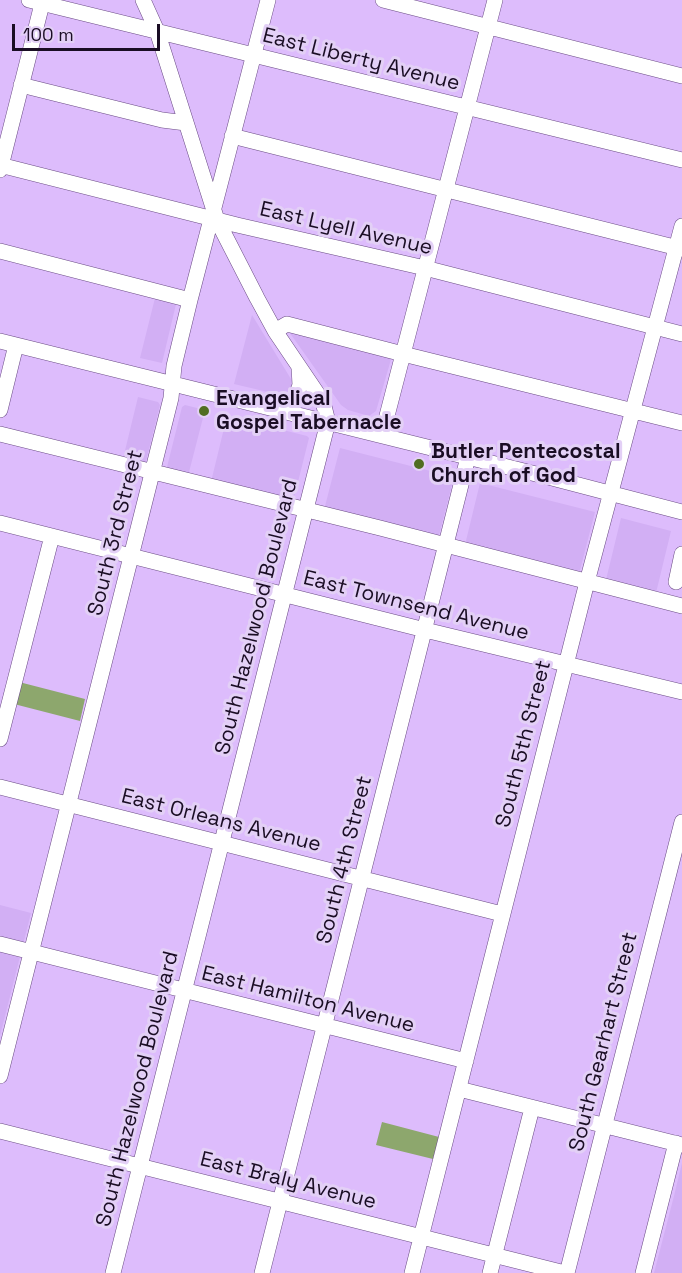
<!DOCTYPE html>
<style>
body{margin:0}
#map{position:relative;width:682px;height:1273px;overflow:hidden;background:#ddbcfc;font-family:"Space Grotesk",sans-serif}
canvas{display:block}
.scale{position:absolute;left:12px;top:24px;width:148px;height:27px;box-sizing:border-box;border:3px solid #1a0d24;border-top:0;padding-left:8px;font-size:18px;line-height:21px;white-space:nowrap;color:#1a0d24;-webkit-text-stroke:4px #e3d0f6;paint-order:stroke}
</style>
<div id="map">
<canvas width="682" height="1273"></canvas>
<div class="scale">100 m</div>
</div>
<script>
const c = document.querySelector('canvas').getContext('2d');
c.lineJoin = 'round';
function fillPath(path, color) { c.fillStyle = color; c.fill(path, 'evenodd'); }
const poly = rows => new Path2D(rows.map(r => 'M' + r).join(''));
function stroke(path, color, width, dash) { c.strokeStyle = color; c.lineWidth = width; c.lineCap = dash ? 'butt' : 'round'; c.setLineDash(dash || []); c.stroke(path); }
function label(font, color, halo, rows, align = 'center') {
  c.font = font + ' "Space Grotesk",sans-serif'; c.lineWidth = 6; c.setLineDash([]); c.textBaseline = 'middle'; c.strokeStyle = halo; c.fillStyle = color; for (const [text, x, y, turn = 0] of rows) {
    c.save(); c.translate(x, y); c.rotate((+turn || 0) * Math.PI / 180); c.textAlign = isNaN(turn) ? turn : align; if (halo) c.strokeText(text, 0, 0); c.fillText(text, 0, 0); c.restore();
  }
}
fillPath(poly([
 [156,294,177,300,162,363,140,358],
 [252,315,294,384,289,395,285,396,234,384],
 [287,329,392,356,376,411,369,416,348,410,341,405],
 [138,397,158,402,160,405,144,469,122,463],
 [185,405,205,410,188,476,166,471,182,407],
 [227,416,307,436,309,438,293,502,211,482],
 [340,448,454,477,437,543,323,514],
 [480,483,595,512,578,578,464,549],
 [621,518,671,531,655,597,605,584],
 [0,905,31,913,0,1036],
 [682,1163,682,1273,654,1273,674,1196]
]), '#d2aff4');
fillPath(poly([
 [19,682,85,699,80,721,14,704],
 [382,1122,439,1137,433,1159,376,1145]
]), '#8da76d');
const minor = poly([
 [29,0,682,160],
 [383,0,682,76],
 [21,85,162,120,186,123],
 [232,136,682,249],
 [0,165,237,225,425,268,682,334],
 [0,170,43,0],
 [0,251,190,300],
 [275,331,287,324,403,354,682,423],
 [0,341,548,477,682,512],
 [0,410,16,345],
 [290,412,300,385,299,367],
 [0,434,380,528,682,606],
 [382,435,495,0],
 [0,523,425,630,682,692],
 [676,582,682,554],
 [0,739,52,536],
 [0,787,502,914],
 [0,944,466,1061],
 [0,1076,171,398,174,366,190,300,268,0],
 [459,1089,682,1145],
 [0,1131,565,1273],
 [113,1273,328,422,323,402,275,331,257,298,217,220,157,31,143,0],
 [262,1273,468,457],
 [412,1273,587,582,682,226],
 [490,1273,532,1108],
 [567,1273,682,822],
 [643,1273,676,1143]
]);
stroke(minor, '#6b4d85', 16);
stroke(minor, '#fff', 15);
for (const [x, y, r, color] of [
 [204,411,6,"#516d22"],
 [419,464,6,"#516d22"]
]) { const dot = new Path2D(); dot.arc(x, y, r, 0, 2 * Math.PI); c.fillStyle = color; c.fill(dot); stroke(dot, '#e3d0f6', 2); }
label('21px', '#1a0d24', '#e3d0f6', [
 ["East Liberty Avenue",361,60,14],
 ["East Lyell Avenue",346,229,13],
 ["South 3rd Street",116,533,-76],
 ["East Townsend Avenue",416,606,14],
 ["South Hazelwood Boulevard",257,617,-76],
 ["South 5th Street",524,744,-76],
 ["East Orleans Avenue",221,821,14],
 ["South 4th Street",345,860,-76],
 ["East Hamilton Avenue",308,1000,14],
 ["South Gearhart Street",604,1042,-76],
 ["South Hazelwood Boulevard",138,1089,-76],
 ["East Braly Avenue",288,1181,14]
]);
label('bold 21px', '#1a0d24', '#e3d0f6', [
 ["Evangelical",216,399],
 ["Gospel Tabernacle",216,423],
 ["Butler Pentecostal",431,452],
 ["Church of God",431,476]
], 'left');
</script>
